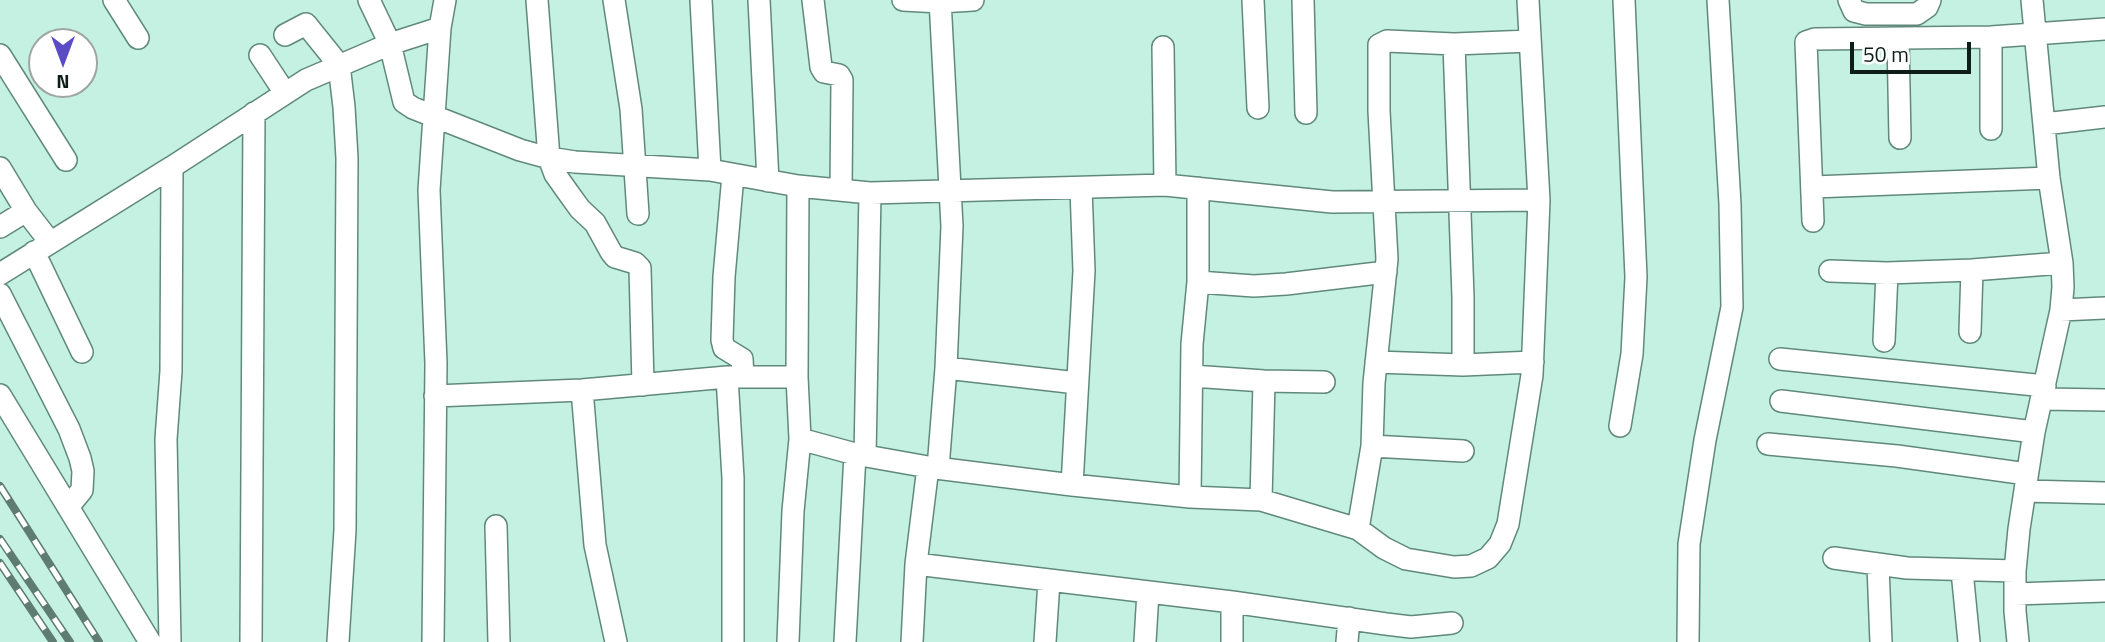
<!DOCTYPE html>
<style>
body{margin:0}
#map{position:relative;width:2105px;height:642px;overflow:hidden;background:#c4f1e1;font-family:"Titillium Web",sans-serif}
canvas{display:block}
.north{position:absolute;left:28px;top:28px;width:70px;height:70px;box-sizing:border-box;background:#fff;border:2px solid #9ea5a3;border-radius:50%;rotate:180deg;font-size:19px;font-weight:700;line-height:28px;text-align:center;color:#0d1e19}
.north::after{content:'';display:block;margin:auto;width:24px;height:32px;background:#5a4cc4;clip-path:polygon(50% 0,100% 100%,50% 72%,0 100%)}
.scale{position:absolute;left:1850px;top:42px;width:121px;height:32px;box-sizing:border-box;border:4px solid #0d1e19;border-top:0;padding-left:9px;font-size:21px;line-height:24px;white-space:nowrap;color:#0d1e19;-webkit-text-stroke:5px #fff;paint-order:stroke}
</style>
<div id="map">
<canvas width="2105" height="642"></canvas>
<div class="north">N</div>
<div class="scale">50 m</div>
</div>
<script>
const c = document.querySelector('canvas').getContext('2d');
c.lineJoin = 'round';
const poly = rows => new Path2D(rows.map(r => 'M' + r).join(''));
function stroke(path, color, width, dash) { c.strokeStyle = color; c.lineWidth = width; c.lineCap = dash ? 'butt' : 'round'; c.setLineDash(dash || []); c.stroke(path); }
const minor = poly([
 [114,0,138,38],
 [369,0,390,44,404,102,413,108,520,150,549,158,575,162,710,170,798,186,870,193,1165,185,1332,202,1539,200],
 [537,0,549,158,555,174,567,191,580,209,595,223,611,252,615,257,635,263,640,268,643,385],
 [614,0,631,109,638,214],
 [701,0,710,170],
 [759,0,768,181],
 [813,0,821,67,824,72,839,75,842,80,841,190],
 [903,0,940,2,973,0],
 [1253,0,1258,108],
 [1303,0,1306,113],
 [1849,0,1854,11,1866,14,1917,14,1927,7,1930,0],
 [285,35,306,24,339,65,344,107,347,158,345,530,338,642],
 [1991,37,1991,129],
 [1898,39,1900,138],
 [1454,44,1463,297,1463,365],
 [1163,47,1165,185],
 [0,55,66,160],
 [260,55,285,93],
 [2044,124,2105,117],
 [172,167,306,80,390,44,440,28],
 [0,168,26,211,50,242],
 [733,175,724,277,722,340,724,348,742,359,743,377],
 [798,186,797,377,800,439,855,454],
 [1813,187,2049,178],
 [1813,221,1806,42,1815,39,1991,37,2105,29],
 [0,227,26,211],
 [34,252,82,352],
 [1830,271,1887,273,1972,270,2062,263],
 [0,274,172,167,171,371,166,439,170,642],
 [1198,282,1254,286,1286,284,1386,272],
 [0,294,69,429,80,458,83,471,82,490,68,507],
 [2061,310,2105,308],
 [1970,332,1972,270],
 [1884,341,1887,273],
 [1780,359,2045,386],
 [1376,362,1463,365,1533,362],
 [946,368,1077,383],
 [1192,376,1264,381,1324,382],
 [727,377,733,478,733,642],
 [582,390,595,545,616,642],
 [0,395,150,642],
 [435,396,582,390,727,377,797,377],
 [2043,399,2105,400],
 [1781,401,2034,432],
 [1620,426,1632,354,1636,277,1624,0],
 [1768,444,1897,456,2027,474],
 [1372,446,1463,451],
 [865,456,870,193],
 [938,468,946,368,952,226,940,0],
 [1072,485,1084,271,1081,188],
 [2025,491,2105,493],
 [1190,497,1192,344,1198,282,1198,188],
 [1261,500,1264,381],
 [496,526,499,642],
 [1358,529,1372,446,1374,383,1387,259,1379,111,1379,45,1387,41,1454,44,1530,41],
 [1834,558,1907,568,2015,571],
 [916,564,1232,602,1386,624,1411,627,1452,623],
 [1878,566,1881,642],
 [1962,571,1969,642],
 [2015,594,2105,591],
 [1232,602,1232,642],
 [251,642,254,113],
 [433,642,436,363,429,190,440,28,445,0],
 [788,642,793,511,800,439],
 [845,642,855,454,928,467,1072,485,1190,497,1261,500,1358,529,1384,548,1406,559,1454,567,1471,566,1488,558,1500,544,1508,524,1532,375,1539,200,1528,0],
 [912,642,916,564,928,467],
 [1045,642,1049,581],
 [1145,642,1148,592],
 [1347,642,1349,618],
 [1688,642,1689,544,1705,440,1732,307,1730,204,1718,0],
 [2018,642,2015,611,2015,571,2019,529,2034,432,2061,310,2063,287,2062,263,2049,178,2032,0]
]);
stroke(minor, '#60897c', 24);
stroke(minor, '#fff', 21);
const rail = poly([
 [0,486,99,642],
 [0,539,70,642],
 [0,563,53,642]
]);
stroke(rail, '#5f7c72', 8);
stroke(rail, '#fff', 5, [16]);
</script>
